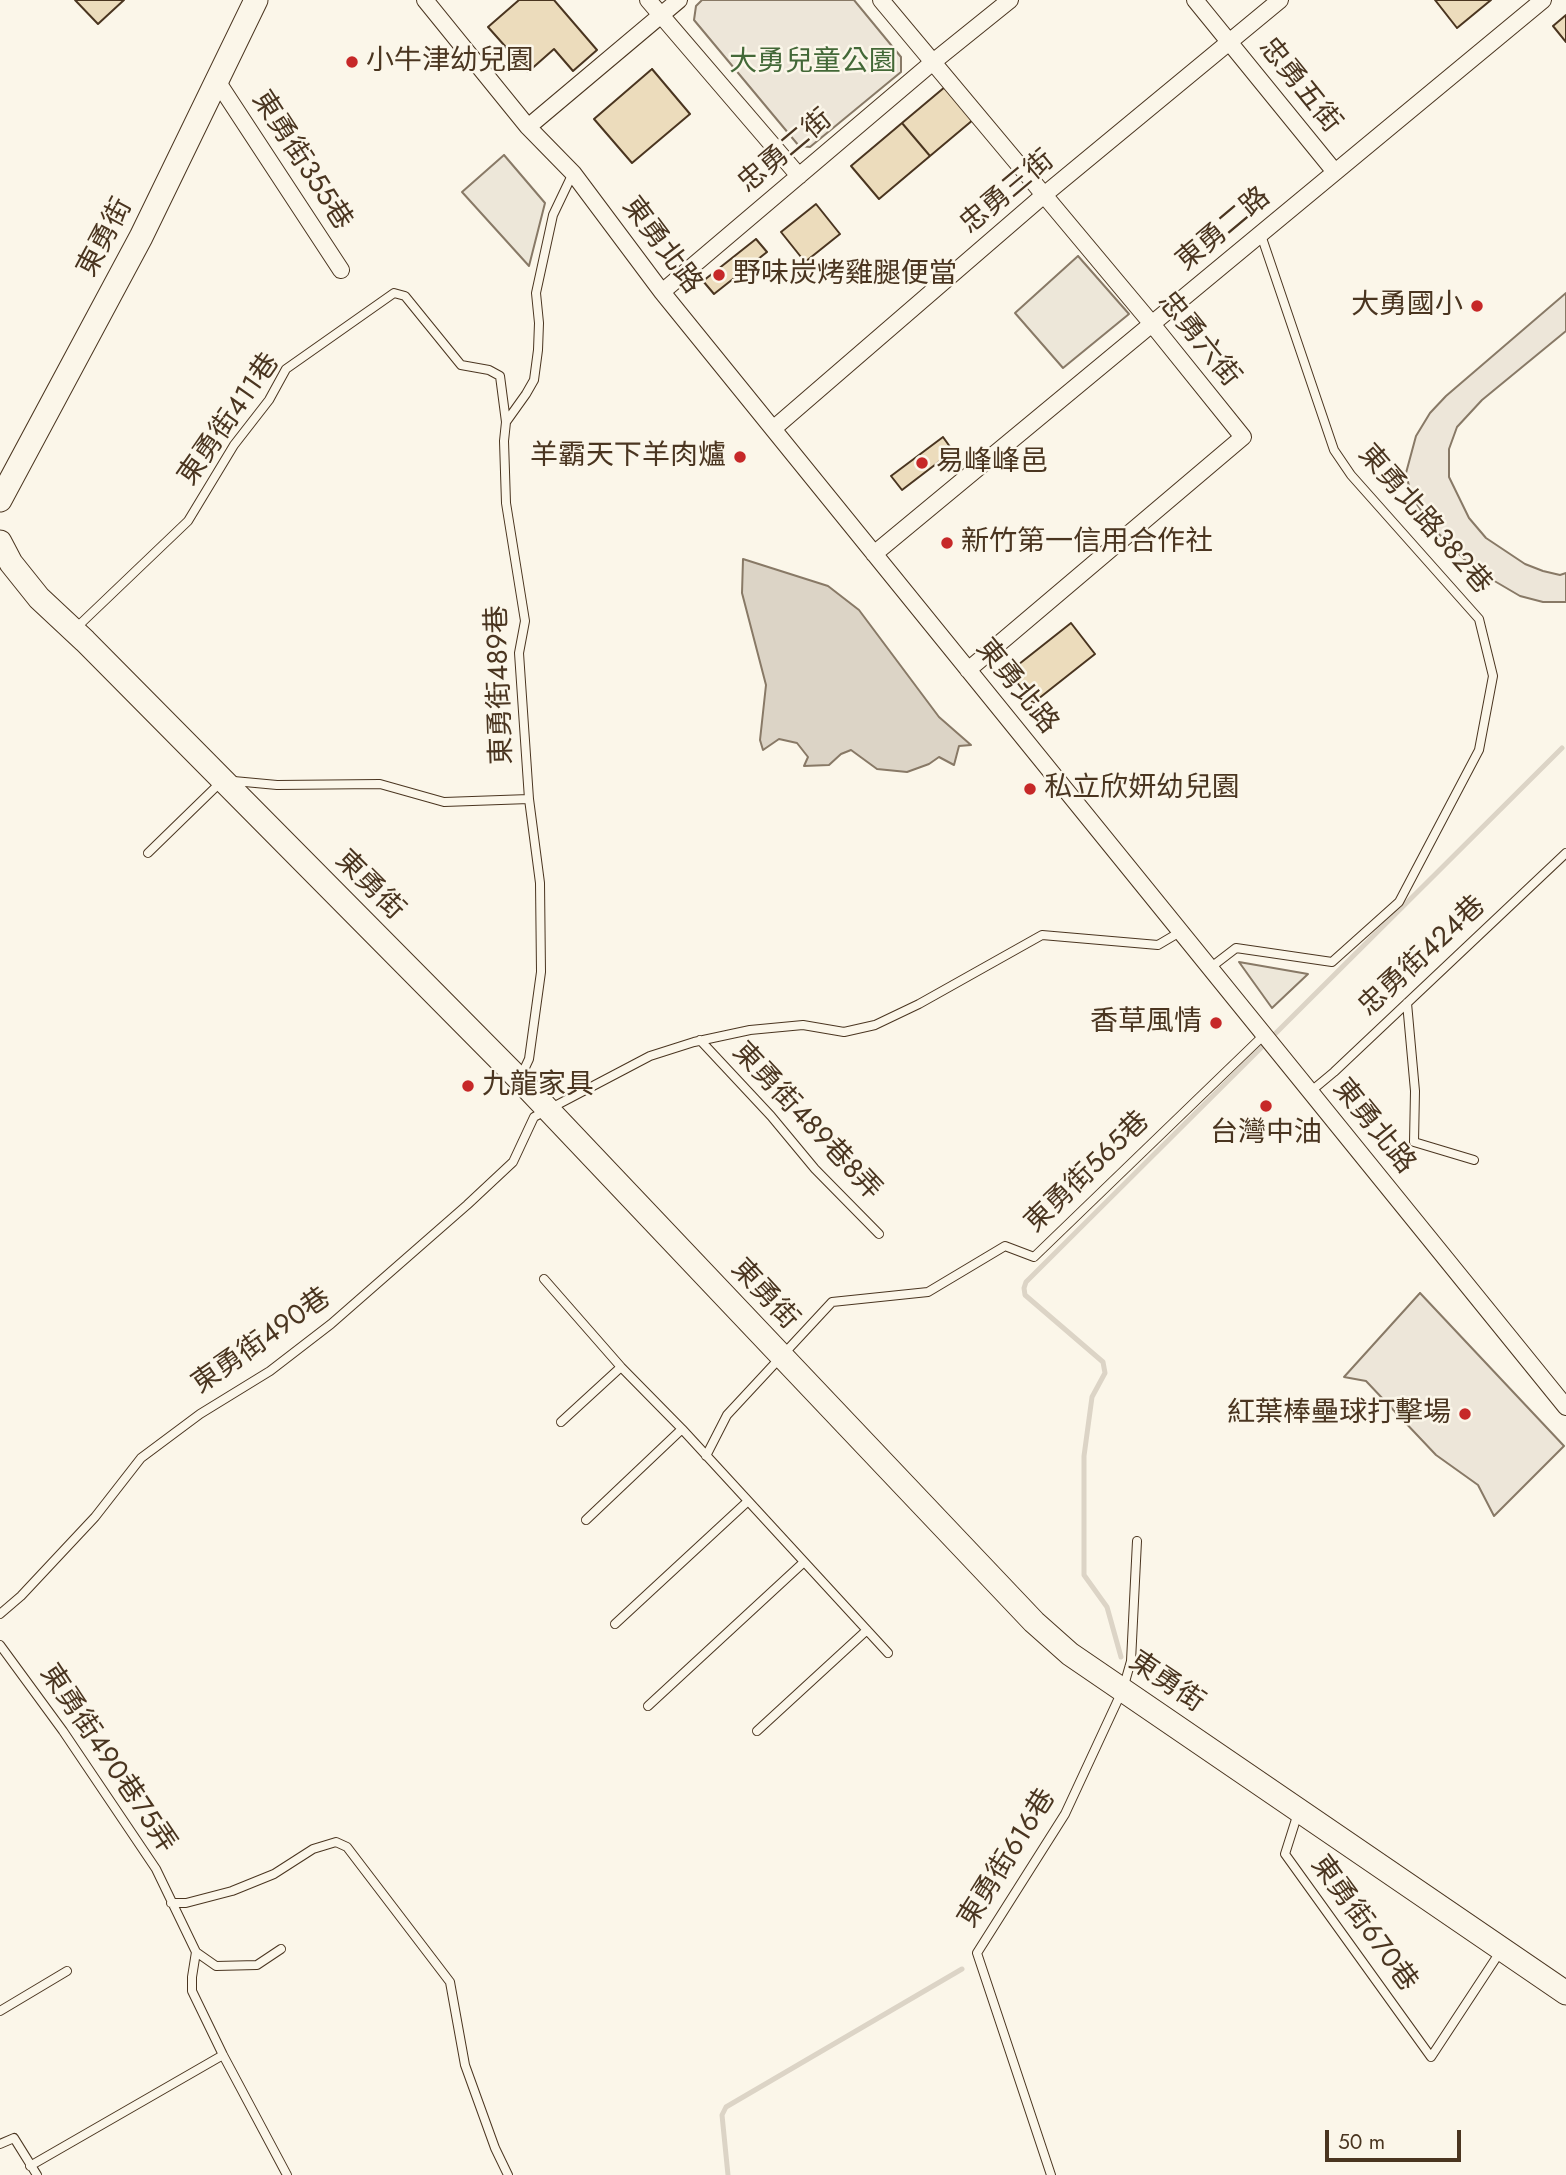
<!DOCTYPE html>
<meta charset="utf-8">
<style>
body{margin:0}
#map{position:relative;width:1566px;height:2175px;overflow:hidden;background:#fbf6e9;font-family:Jost,sans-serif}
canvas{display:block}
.scale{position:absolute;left:1325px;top:2130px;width:136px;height:32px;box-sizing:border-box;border:4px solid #4a3520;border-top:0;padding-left:9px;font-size:21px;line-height:24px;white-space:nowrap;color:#4a3520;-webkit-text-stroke:5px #fbf6e9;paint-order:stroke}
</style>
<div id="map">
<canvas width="1566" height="2175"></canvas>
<div class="scale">50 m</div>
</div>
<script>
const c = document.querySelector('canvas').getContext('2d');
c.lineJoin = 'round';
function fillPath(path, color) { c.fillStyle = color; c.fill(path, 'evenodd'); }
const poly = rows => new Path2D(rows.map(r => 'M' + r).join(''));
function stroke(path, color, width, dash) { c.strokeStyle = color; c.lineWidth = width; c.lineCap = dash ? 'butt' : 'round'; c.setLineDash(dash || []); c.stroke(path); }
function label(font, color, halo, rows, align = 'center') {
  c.font = font + ' Jost,"Noto Sans TC",sans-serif'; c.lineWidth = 5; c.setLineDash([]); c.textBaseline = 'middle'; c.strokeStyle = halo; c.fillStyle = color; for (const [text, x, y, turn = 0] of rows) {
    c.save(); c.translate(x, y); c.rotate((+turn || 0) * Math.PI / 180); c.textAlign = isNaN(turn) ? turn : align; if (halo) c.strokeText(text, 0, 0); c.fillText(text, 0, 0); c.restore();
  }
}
const green = poly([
 [702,0,854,0,901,57,901,72,810,147,799,146,694,20,696,6,702,0],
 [1566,293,1566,331,1482,400,1457,427,1449,449,1449,477,1469,518,1486,538,1525,564,1543,571,1560,575,1566,573,1566,602,1543,602,1520,596,1474,569,1431,526,1411,495,1406,473,1416,436,1430,413,1446,396,1566,293],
 [1420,1293,1564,1446,1494,1516,1478,1485,1436,1455,1366,1381,1344,1377,1420,1293]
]);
fillPath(green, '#ede6d9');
stroke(green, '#887966', 2);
const parking = poly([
 [504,155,545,203,529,266,462,192,504,155],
 [1078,256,1129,314,1063,368,1015,313,1078,256],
 [1239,962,1308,974,1272,1008,1239,962]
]);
fillPath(parking, '#ede7d9');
stroke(parking, '#887966', 2);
const water = poly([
 [743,559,828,586,859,610,939,717,971,745,959,746,954,765,939,757,929,764,907,772,877,769,851,750,841,754,829,765,804,766,808,757,797,743,779,739,763,750,760,740,766,685,742,593,743,559]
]);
fillPath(water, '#dcd4c6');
stroke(water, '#887966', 2);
stroke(poly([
 [1121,1657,1107,1607,1084,1575,1084,1456,1092,1397,1105,1373,1103,1362,1025,1295,1024,1288,1026,1282,1562,748],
 [728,2175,722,2115,726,2107,962,1969]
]), '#dcd4c6', 5);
const building = poly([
 [75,0,124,0,98,24,75,0],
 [519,0,554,0,597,50,573,71,554,49,528,72,488,27,519,0],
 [1435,0,1491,0,1457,28,1435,0],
 [1566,15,1566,42,1553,26,1566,15],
 [652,69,690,114,632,163,594,119,652,69],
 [952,81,980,114,930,156,902,123,952,81],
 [902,123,930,156,879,199,851,166,902,123],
 [816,204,840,234,805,262,781,232,816,204],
 [756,239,767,252,714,294,703,281,756,239],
 [943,437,953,451,902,490,891,476,943,437],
 [1071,623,1095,654,1033,703,1009,672,1071,623]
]);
fillPath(building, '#ecdcbc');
stroke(building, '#4a3520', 2);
const lane = poly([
 [76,628,188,521,234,445,269,400,286,369,394,293,405,296,461,365,489,370,500,376,506,422],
 [148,853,223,780,277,785,380,784,444,802,529,799,519,653,525,621,506,503,504,441,506,422,526,394,534,380,538,350,539,323,536,293,553,215,573,173],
 [1210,968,1236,948,1332,962,1399,902,1479,750,1493,676,1479,619,1351,475,1334,450,1260,232],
 [1407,1003,1415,1091,1414,1142,1474,1160],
 [700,1040,771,1116,815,1169,879,1234],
 [521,1076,529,1059,541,972,540,883,529,799],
 [1310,1092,1334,1072,1566,853],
 [544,1279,621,1367,682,1429,888,1653],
 [561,1422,621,1367],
 [706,1456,727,1415,832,1302,928,1292,1005,1246,1034,1257,1264,1035],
 [586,1520,682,1429],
 [0,1614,21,1596,95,1517,141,1458,200,1414,270,1371,331,1324,467,1205,513,1162,534,1117,650,1056,694,1042,750,1030,803,1025,844,1032,875,1025,919,1004,1042,935,1158,945,1180,932],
 [615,1624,747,1502],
 [0,1645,63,1731,156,1869,196,1952,216,1966,257,1965,281,1949],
 [648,1706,804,1562],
 [757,1731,867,1630],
 [1298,1813,1285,1854,1431,2057,1500,1952],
 [171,1903,186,1903,232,1891,274,1874,313,1849,336,1842,347,1847,450,1982,465,2065,495,2148,508,2175],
 [196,1952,192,1977,192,1991,223,2055,287,2175],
 [0,2011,67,1971],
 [0,2144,14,2138,37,2175],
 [30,2166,223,2055],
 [1051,2175,977,1953,1065,1814,1123,1689,1131,1661,1137,1541]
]);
const street = poly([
 [425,0,528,127,573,173,662,292,1566,1407],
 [648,0,799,176],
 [881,0,1152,324,1243,437,968,670],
 [1195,0,1335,172],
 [217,81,341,270],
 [528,127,679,0],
 [662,292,933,62,1010,0],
 [773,429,1044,195,1280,0],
 [874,554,1543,0]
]);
const secondary = poly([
 [0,500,141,237,256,0],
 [0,542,11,563,39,598,85,641,520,1080,1034,1622,1070,1654,1566,1993]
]);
stroke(lane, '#4a3520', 10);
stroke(street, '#4a3520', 18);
stroke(secondary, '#4a3520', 25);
stroke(lane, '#fbf6e9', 8);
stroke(street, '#fbf6e9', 16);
stroke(secondary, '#fbf6e9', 23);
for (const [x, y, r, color] of [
 [352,62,7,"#c62828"],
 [719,275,7,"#c62828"],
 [1477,306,7,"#c62828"],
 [740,457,7,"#c62828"],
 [922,463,7,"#c62828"],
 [947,543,7,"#c62828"],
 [1030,789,7,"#c62828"],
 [1216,1023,7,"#c62828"],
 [468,1086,7,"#c62828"],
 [1266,1106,7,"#c62828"],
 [1465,1414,7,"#c62828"]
]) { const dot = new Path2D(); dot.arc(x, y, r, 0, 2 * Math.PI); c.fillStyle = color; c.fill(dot); stroke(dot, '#fbf6e9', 2.5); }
label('28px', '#4a3520', '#fbf6e9', [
 ["小牛津幼兒園",366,62],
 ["野味炭烤雞腿便當",733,275],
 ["大勇國小",1463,306,"right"],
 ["羊霸天下羊肉爐",726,457,"right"],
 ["易峰峰邑",936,463],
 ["新竹第一信用合作社",961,543],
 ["私立欣妍幼兒園",1044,789],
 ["香草風情",1202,1023,"right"],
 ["九龍家具",482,1086],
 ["台灣中油",1266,1134,"center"],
 ["紅葉棒壘球打擊場",1451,1414,"right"]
], 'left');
label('28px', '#436837', '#fbf6e9', [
 ["大勇兒童公園",813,63]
]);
label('28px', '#4a3520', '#fbf6e9', [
 ["忠勇五街",1299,86,51],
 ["忠勇二街",786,152,-40],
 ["東勇街355巷",301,161,57],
 ["忠勇三街",1008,193,-40],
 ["東勇二路",1224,230,-40],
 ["東勇街",106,238,-62],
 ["東勇北路",661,246,53],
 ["忠勇六街",1198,340,51],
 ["東勇街411巷",230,420,-55],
 ["東勇北路382巷",1424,520,49],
 ["東勇街489巷",501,685,-92],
 ["東勇北路",1016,687,51],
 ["東勇街",369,886,45],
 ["忠勇街424巷",1423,957,-43],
 ["東勇街489巷8弄",806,1122,47],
 ["東勇北路",1373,1127,51],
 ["東勇街565巷",1088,1173,-44],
 ["東勇街",764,1295,47],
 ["東勇街490巷",262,1342,-35],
 ["東勇街",1166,1683,34],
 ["東勇街490巷75弄",107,1759,56],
 ["東勇街616巷",1008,1859,-58],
 ["東勇街670巷",1363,1924,54]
]);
</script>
